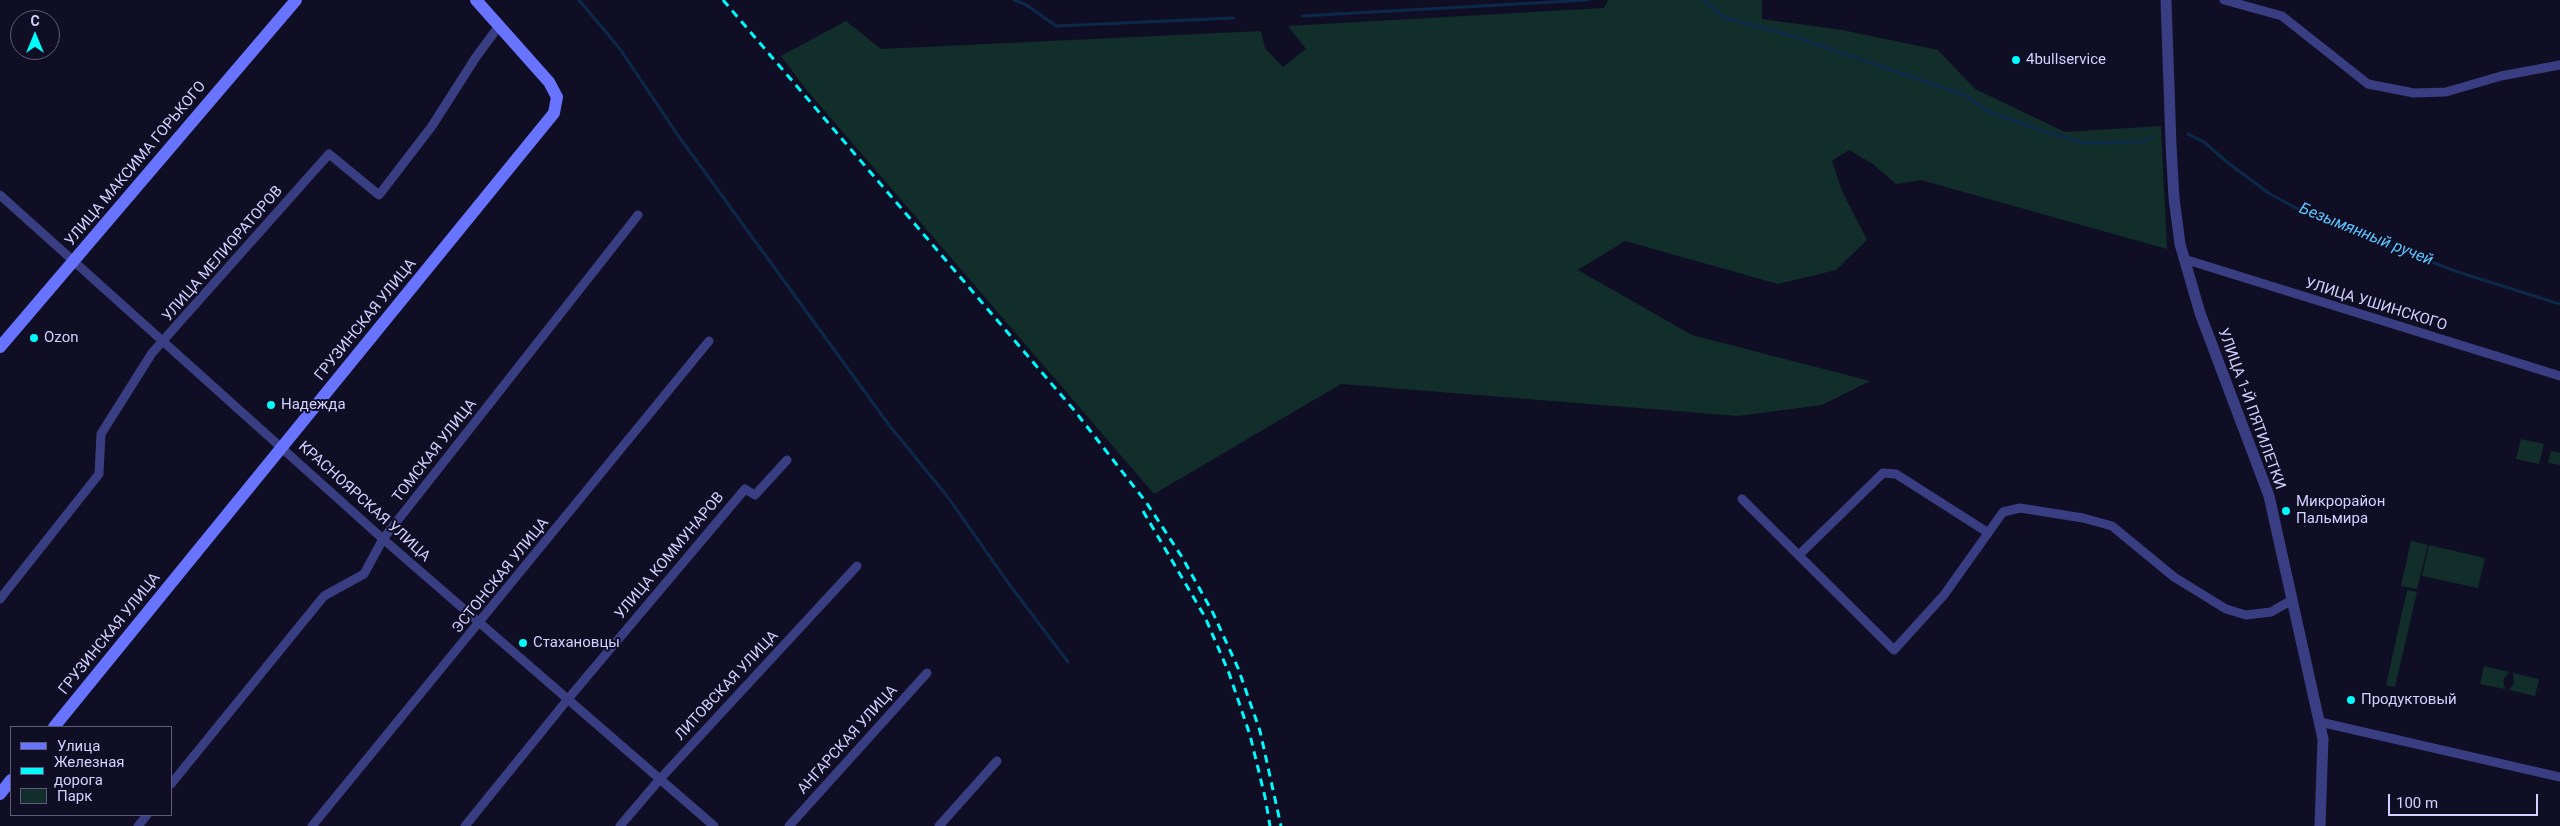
<!DOCTYPE html>
<meta charset="utf-8">
<style>
body{margin:0}
#map{position:relative;width:2560px;height:826px;overflow:hidden;background:#100e24;font-family:Roboto,sans-serif}
canvas{display:block}
.legend{position:absolute;left:10px;top:726px;width:162px;height:90px;box-sizing:border-box;background:#100e24;border:1px solid #5e5c7c;margin:0;padding:6px 9px;list-style:none;font-size:15px;color:#d2d1ff}
.legend li{display:flex;align-items:center;gap:10px;height:25px}
.legend b{width:25px;border:1px solid #5e5c7c}
.north{position:absolute;left:10px;top:10px;width:50px;height:50px;box-sizing:border-box;background:#100e24;border:1px solid #5e5c7c;border-radius:50%;rotate:0deg;font-size:14px;font-weight:700;line-height:20px;text-align:center;color:#d2d1ff}
.north::after{content:'';display:block;margin:auto;width:18px;height:22px;background:#01fafb;clip-path:polygon(50% 0,100% 100%,50% 72%,0 100%)}
.scale{position:absolute;left:2388px;top:794px;width:150px;height:22px;box-sizing:border-box;border:2px solid #d2d1ff;border-top:0;padding-left:6px;font-size:15px;line-height:18px;white-space:nowrap;color:#d2d1ff;-webkit-text-stroke:4px #100e24;paint-order:stroke}
</style>
<div id="map">
<canvas width="2560" height="826"></canvas>
<ul class="legend">
<li><b style="height:6px;background:#6873fe"></b>Улица</li>
<li><b style="height:6px;background:#01fafb"></b>Железная дорога</li>
<li><b style="height:14px;background:#112e2a"></b>Парк</li>
</ul>
<div class="north">С</div>
<div class="scale">100 m</div>
</div>
<script>
const c = document.querySelector('canvas').getContext('2d');
c.lineJoin = 'round';
function fillPath(path, color) { c.fillStyle = color; c.fill(path, 'evenodd'); }
const poly = rows => new Path2D(rows.map(r => 'M' + r).join(''));
function stroke(path, color, width, dash) { c.strokeStyle = color; c.lineWidth = width; c.lineCap = dash ? 'butt' : 'round'; c.setLineDash(dash || []); c.stroke(path); }
function label(font, color, halo, rows, align = 'center') {
  c.font = font + ' Roboto,sans-serif'; c.lineWidth = 4; c.setLineDash([]); c.textBaseline = 'middle'; c.strokeStyle = halo; c.fillStyle = color; for (const [text, x, y, turn = 0] of rows) {
    c.save(); c.translate(x, y); c.rotate((+turn || 0) * Math.PI / 180); c.textAlign = isNaN(turn) ? turn : align; if (halo) c.strokeText(text, 0, 0); c.fillText(text, 0, 0); c.restore();
  }
}
fillPath(poly([
 [1608,0,1762,0,1762,19,1842,30,1938,50,1975,89,2065,132,2161,126,2167,249,1921,180,1896,184,1873,164,1849,150,1832,161,1842,191,1867,240,1836,270,1778,284,1625,241,1578,270,1692,335,1870,381,1822,405,1738,416,1341,384,1154,494,805,88,781,56,846,21,881,49,1261,31,1265,48,1283,67,1306,49,1288,26,1604,8],
 [2521,439,2544,444,2539,464,2516,459],
 [2551,451,2560,453,2560,465,2548,463],
 [2411,541,2428,545,2417,589,2401,586],
 [2429,545,2485,558,2478,588,2422,576],
 [2407,590,2417,592,2395,687,2386,685],
 [2484,666,2509,672,2503,680,2505,689,2480,684],
 [2513,673,2539,679,2535,696,2509,690,2514,683]
]), '#112e2a');
stroke(poly([
 [579,0,620,49,677,134,889,425,947,496,1009,584,1068,662],
 [1014,0,1025,4,1056,26,1233,18],
 [1704,0,1725,18,1789,35,1965,95,1987,111,2043,131,2086,143,2140,142,2152,138],
 [1302,16,1588,0],
 [2188,134,2204,142,2227,162,2270,194,2315,218,2458,272,2560,304]
]), '#0d2949', 3);
stroke(poly([
 [2224,0,2282,16,2368,84,2414,93,2446,92,2501,76,2560,65],
 [0,195,383,539,714,826],
 [2184,259,2560,376],
 [1742,499,1894,650,1944,595,2003,512,2020,508,2083,518,2112,526,2174,577,2226,609,2246,615,2271,612,2292,600],
 [1800,554,1883,473,1896,474,1987,532],
 [0,599,99,474,101,434,152,353,329,154,379,195,432,126,476,57,499,26],
 [2320,722,2560,777],
 [171,784,324,596,364,574,383,539,638,215],
 [138,826,147,815],
 [312,826,709,341],
 [465,826,568,699,745,489,755,495,787,460],
 [620,826,660,779,857,566],
 [789,826,927,673],
 [939,826,997,761]
]), '#393e82', 9);
stroke(poly([
 [2166,0,2171,145,2174,198,2180,244,2200,313,2269,496,2323,739,2320,826]
]), '#393e82', 11);
stroke(poly([
 [0,347,296,0],
 [54,727,554,113,557,97,549,82,476,0],
 [0,794,11,780]
]), '#6873fe', 12);
stroke(poly([
 [723,0,1074,410,1146,502,1182,557,1213,613,1238,668,1260,731,1281,826],
 [1143,511,1205,617,1229,673,1250,735,1265,797,1270,826]
]), '#01fafb', 3, [8, 6]);
for (const [x, y, r, color] of [
 [2016,60,5,"#01fafb"],
 [34,338,5,"#01fafb"],
 [271,405,5,"#01fafb"],
 [2286,511,5,"#01fafb"],
 [523,643,5,"#01fafb"],
 [2351,700,5,"#01fafb"]
]) { const dot = new Path2D(); dot.arc(x, y, r, 0, 2 * Math.PI); c.fillStyle = color; c.fill(dot); stroke(dot, '#100e24', 2); }
label('15px', '#d2d1ff', '#100e24', [
 ["4bullservice",2026,60],
 ["Ozon",44,338],
 ["Надежда",281,405],
 ["Микрорайон",2296,502],
 ["Пальмира",2296,519],
 ["Стахановцы",533,643],
 ["Продуктовый",2361,700]
], 'left');
label('15px', '#d2d1ff', '#100e24', [
 ["УЛИЦА МАКСИМА ГОРЬКОГО",136,164,-50],
 ["УЛИЦА МЕЛИОРАТОРОВ",223,254,-49],
 ["УЛИЦА УШИНСКОГО",2376,305,17],
 ["ГРУЗИНСКАЯ УЛИЦА",366,320,-51],
 ["УЛИЦА 1-Й ПЯТИЛЕТКИ",2251,409,70],
 ["ТОМСКАЯ УЛИЦА",435,451,-52],
 ["КРАСНОЯРСКАЯ УЛИЦА",364,502,42],
 ["УЛИЦА КОММУНАРОВ",670,556,-50],
 ["ЭСТОНСКАЯ УЛИЦА",501,576,-51],
 ["ГРУЗИНСКАЯ УЛИЦА",110,634,-51],
 ["ЛИТОВСКАЯ УЛИЦА",727,686,-47],
 ["АНГАРСКАЯ УЛИЦА",848,740,-48]
]);
label('italic 16px', '#5fc4fe', '#100e24', [
 ["Безымянный ручей",2366,235,22]
]);
</script>
